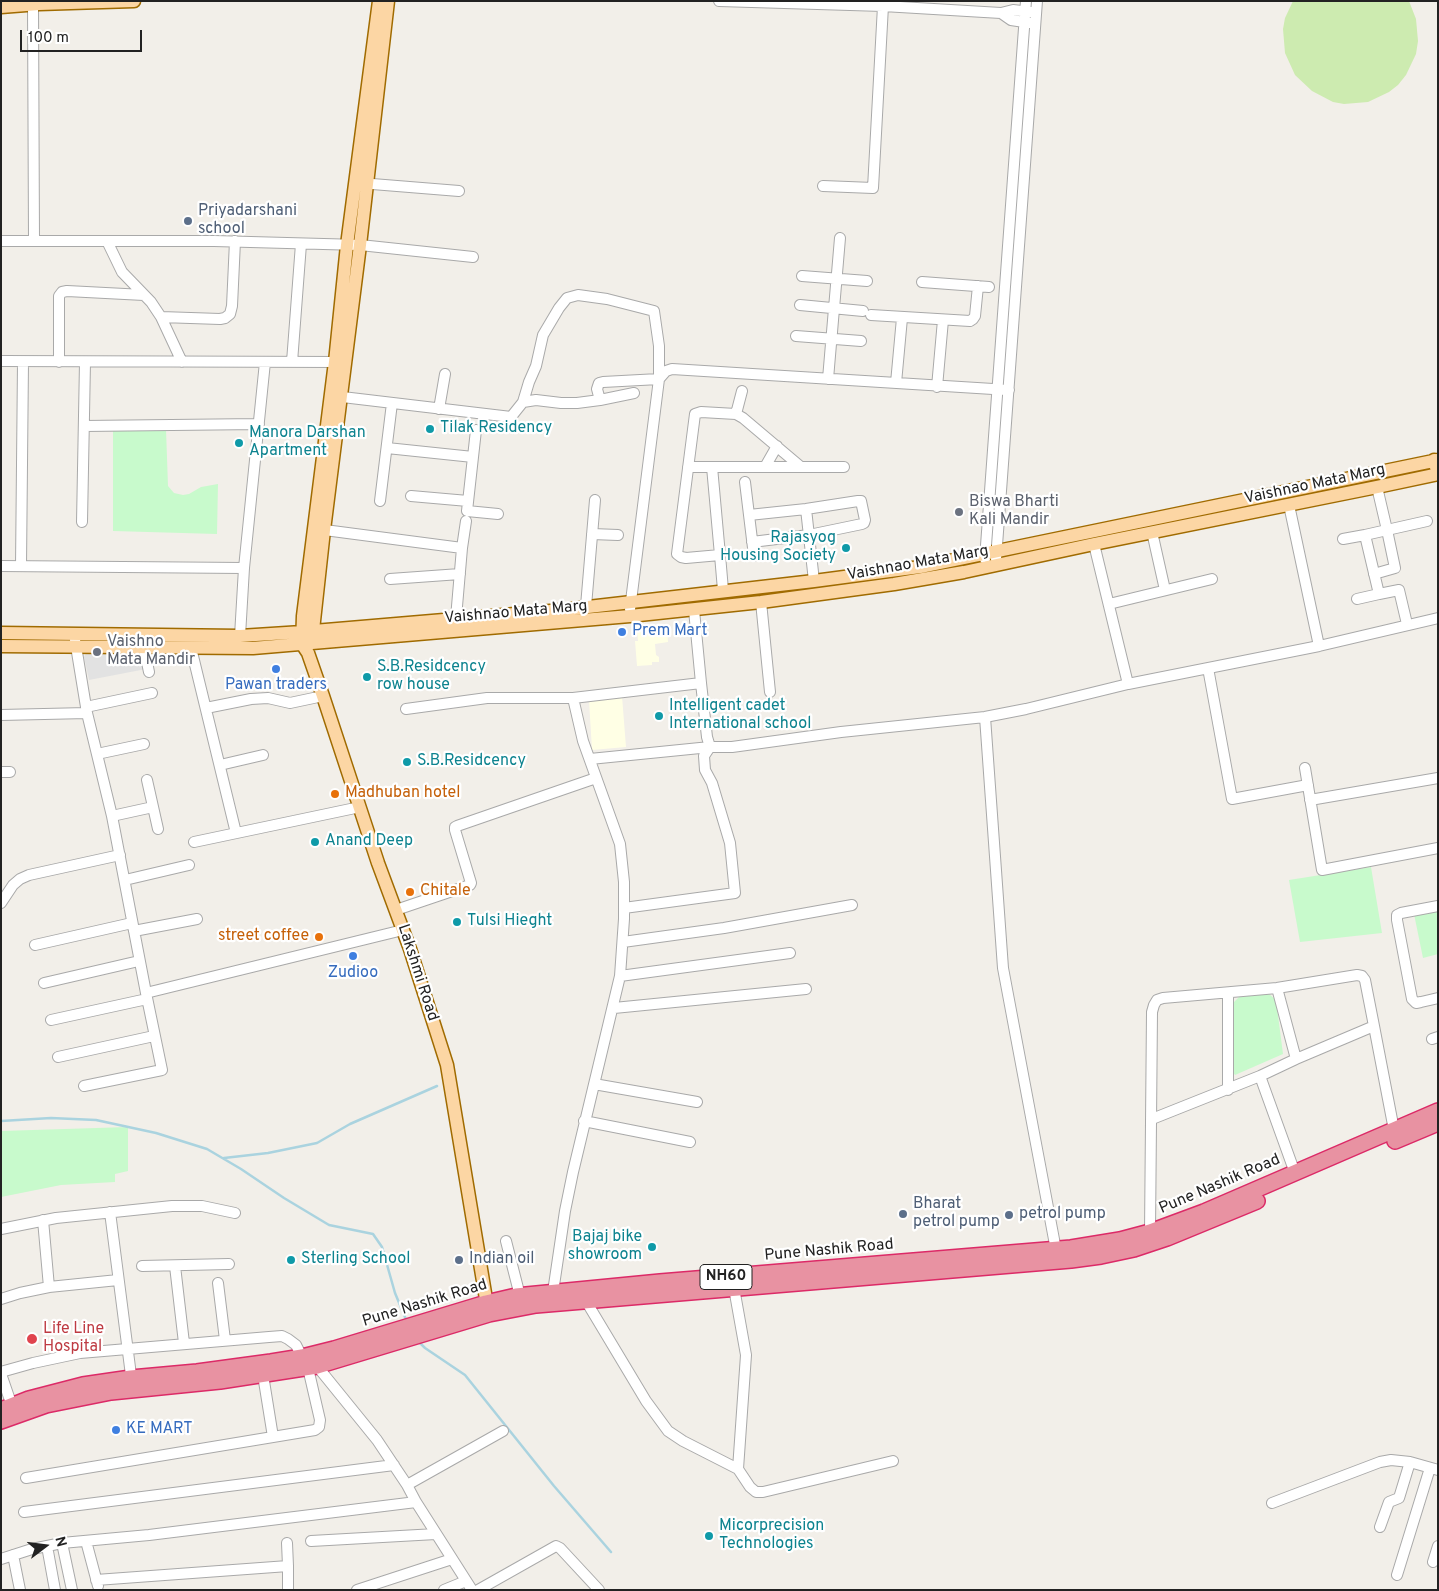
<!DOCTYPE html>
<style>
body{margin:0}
#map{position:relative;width:1439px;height:1591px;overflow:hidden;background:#f2efe9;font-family:Overpass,sans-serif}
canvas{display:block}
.frame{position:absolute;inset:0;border:2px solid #222;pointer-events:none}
.north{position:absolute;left:20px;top:1521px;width:50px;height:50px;-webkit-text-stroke:4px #fff;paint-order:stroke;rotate:75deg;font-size:14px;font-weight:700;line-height:20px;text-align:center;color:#222}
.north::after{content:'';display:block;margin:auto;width:18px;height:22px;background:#222;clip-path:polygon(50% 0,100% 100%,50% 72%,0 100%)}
.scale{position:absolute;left:20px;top:30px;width:122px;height:22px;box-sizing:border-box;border:2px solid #222;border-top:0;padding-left:6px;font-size:15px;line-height:18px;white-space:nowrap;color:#222;-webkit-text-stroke:4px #fff;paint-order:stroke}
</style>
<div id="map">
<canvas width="1439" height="1591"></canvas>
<div class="frame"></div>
<div class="north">N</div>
<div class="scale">100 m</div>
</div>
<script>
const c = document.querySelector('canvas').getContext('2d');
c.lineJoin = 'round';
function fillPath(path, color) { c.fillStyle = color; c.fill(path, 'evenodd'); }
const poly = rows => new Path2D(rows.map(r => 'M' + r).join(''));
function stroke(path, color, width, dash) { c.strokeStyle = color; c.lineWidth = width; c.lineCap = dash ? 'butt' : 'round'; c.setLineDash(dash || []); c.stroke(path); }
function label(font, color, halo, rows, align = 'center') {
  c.font = font + ' Overpass,sans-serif'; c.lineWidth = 4.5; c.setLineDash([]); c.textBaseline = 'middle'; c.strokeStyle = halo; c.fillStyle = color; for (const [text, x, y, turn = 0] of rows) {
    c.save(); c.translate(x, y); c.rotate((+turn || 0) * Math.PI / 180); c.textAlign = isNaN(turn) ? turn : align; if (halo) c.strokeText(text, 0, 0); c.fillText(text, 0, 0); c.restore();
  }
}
fillPath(poly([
 [667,628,668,642,655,644,656,655,659,657,659,662,652,662,652,665,637,666,635,641,638,641,637,631],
 [622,696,626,747,592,750,589,700]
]), '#ffffe5');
fillPath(poly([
 [1293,1,1409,1,1416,19,1418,41,1416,54,1406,75,1398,85,1389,92,1368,102,1344,104,1333,102,1312,91,1295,75,1285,53,1283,29,1285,18]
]), '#cdebb0');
fillPath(poly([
 [166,429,168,486,174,493,183,495,189,494,201,487,218,484,217,534,113,531,113,430],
 [1371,867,1382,933,1300,942,1289,880],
 [1438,910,1438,954,1423,958,1414,914],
 [1264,994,1269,994,1276,1000,1283,1054,1235,1075,1233,1072,1231,1009,1233,1003,1239,997],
 [128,1127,128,1171,115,1174,115,1182,61,1185,1,1197,1,1131]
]), '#c8facc');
fillPath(poly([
 [143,650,146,669,89,680,84,657,87,651]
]), '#e2e2e2');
stroke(poly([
 [1,1121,51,1118,96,1120,156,1133,207,1149,241,1169,284,1198,329,1225,373,1234,382,1247,395,1293,407,1322],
 [224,1158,268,1153,317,1143,350,1124,437,1086],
 [419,1342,425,1348,465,1375,554,1486,611,1552]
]), '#aad3df', 2.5);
const minor = poly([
 [719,1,883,6,1001,13,1013,10,1030,12],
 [33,4,34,241],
 [1001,13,1011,20,1031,23],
 [360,183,459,191],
 [823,186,873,188,883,6],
 [1,241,214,241,360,245,473,257],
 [107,241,122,272,151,302,161,317,182,362],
 [802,276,867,281],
 [922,282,989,287],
 [800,305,863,311],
 [871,315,970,321,973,319,975,316,978,286],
 [161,317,220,319,225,318,230,314,232,306,235,241],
 [796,336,861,341],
 [1,361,340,362],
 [59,362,59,296,62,292,67,291,144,295],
 [292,362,301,244],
 [828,379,840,238],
 [896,383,902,318],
 [937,387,943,320],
 [334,396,511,417,523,402,536,400,561,403,577,403,600,400,634,393],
 [523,402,529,382,536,366,543,335,559,308,567,298,578,295,607,299,654,311,659,346,659,379,603,382,599,383,597,389,600,400],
 [439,409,445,374],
 [736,414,742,391],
 [84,426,259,424],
 [476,430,467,511,498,514],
 [387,448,473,457],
 [688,467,844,467],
 [712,467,720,555],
 [765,467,777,446],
 [745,482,754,556],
 [1377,487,1387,530,1365,535,1379,594,1399,590,1407,624],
 [411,496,468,501],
 [380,501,392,403],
 [1289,505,1319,646],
 [806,509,814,581],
 [749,515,806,509,858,501,861,501,865,520,864,523,862,524,809,535,752,542],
 [82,522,85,362],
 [317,529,462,548],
 [1152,532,1165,590],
 [592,534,618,535],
 [1343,539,1365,535],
 [1094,544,1128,684],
 [985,559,1026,1],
 [996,559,1037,1],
 [1,566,244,568],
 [21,566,23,362],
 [1374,574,1395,568,1387,530,1427,521],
 [390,579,460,574],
 [723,590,720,555,686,558,681,557,677,554,695,414,701,412,736,414,743,418,801,467],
 [1357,599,1379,594],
 [761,602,770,692],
 [1109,604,1212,579],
 [586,606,595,500],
 [630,609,659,379,666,371,672,369,1009,390],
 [456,618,462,548,466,521],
 [240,636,244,568,265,362],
 [75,640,87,713,112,816,146,993,162,1070,84,1086],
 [144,648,149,672],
 [191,648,236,833],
 [1208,668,1232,799,1308,785],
 [701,683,707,737,710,747,732,747,841,732,985,717,1026,709,1128,684,1319,646,1438,618],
 [86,707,152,693],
 [206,708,251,699,268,698,290,703,323,696],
 [406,709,487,698,573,698,701,683,694,610],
 [1,715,87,713],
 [985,717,1003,968,1056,1250],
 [97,754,144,744],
 [590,759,710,747],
 [220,765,263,755],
 [1305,768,1322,870,1438,848],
 [1,772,10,772],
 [147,780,158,829],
 [1310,800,1438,778],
 [112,816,153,807],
 [194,842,360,807],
 [125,880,189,865],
 [1,903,13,885,20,879,29,875,120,855],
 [1438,906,1401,913,1397,915,1397,920,1412,999,1416,1003,1421,1002,1438,998],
 [624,908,735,893,730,843,712,783,705,770,704,756,710,747],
 [396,910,470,885,471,883,455,830,455,827,457,826,596,778],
 [134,931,197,919],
 [623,942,724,928,852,905],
 [35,945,132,923],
 [620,976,790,953],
 [44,983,139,961],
 [1277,988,1296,1059],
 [146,993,403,930],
 [1228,993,1228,1090],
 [614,1008,806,989],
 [51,1020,147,999],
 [1432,1039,1438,1037],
 [58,1057,154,1036],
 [1260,1076,1295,1173],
 [594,1084,697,1102],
 [1152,1119,1260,1076,1296,1059,1374,1026],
 [584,1121,690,1142],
 [110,1212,132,1383],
 [43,1220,49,1287],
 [1,1229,56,1218,172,1206,202,1206,235,1213],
 [1150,1232,1152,1012,1154,1005,1157,1000,1163,998,1277,988,1357,975,1362,976,1365,980,1374,1026,1394,1130],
 [506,1241,520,1296],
 [142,1266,229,1264],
 [175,1266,184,1343],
 [218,1283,225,1340],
 [734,1288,746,1355,738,1469],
 [553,1292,565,1211,573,1172,620,976,624,919,624,882,620,844,583,741,573,698],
 [1,1299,20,1293,49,1287,118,1280],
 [586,1301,646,1401,668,1431,683,1441,738,1469,750,1487,756,1492,763,1492,893,1461],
 [317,1366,377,1440,407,1485,416,1502],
 [1,1372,33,1363,80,1353,269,1337,282,1336,288,1339,296,1345,302,1357],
 [1,1374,12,1406],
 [263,1375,273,1437],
 [26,1478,315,1430,319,1427,320,1420,308,1368],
 [407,1485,503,1431],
 [1272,1503,1380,1462,1391,1460,1410,1462,1438,1470],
 [24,1512,394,1465],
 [1380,1527,1389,1502,1399,1498,1410,1462],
 [86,1541,98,1586],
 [311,1541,436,1534],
 [62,1543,72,1590],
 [287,1543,288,1566],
 [47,1546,55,1590],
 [13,1555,20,1590],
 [1,1559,32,1549,62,1543,149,1535,416,1502,472,1590],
 [1433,1562,1438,1546],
 [1397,1575,1430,1468],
 [96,1580,288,1566,288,1590],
 [357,1590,452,1559],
 [444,1590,466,1581],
 [478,1590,556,1546,560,1548,599,1590]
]);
const major = poly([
 [379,1,347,245,335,362,303,616,302,644,308,653,323,696,378,863,410,949,447,1065,488,1311],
 [1,7,39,4,134,1],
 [1,633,240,636,302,632,562,610,814,581,920,567,1438,460],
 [312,639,324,530,360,245,388,1],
 [1,646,253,648,630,616,761,602,894,584,964,572,1094,544,1377,487,1438,474,1434,460]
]);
const highway = poly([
 [1395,1141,1438,1123],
 [1,1410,29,1399,83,1385,131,1378,197,1372,271,1362,302,1357,334,1349,486,1303,516,1296,660,1282,1071,1248,1120,1240,1150,1232,1204,1212,1438,1111],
 [1,1421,46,1405,111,1392,220,1381,317,1366,489,1314,536,1305,1071,1260,1101,1256,1134,1249,1167,1238,1257,1201]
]);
stroke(minor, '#a9a9a9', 12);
stroke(major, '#a06b00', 15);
stroke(highway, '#dc2a67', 18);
stroke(minor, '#fff', 10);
stroke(major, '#fcd6a4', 12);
stroke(highway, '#e892a2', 15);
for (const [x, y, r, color] of [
 [188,221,5,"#5c6f8a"],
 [430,429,5,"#0f9aa8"],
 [239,443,5,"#0f9aa8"],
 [959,512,5,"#6b7280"],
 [846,548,5,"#0f9aa8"],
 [622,632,5,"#3f7fe0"],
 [97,652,5,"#6b7280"],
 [276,669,5,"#3f7fe0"],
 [367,677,5,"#0f9aa8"],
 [659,716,5,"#0f9aa8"],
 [407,762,5,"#0f9aa8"],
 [335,794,5,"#e8710a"],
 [315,842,5,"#0f9aa8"],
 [410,892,5,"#e8710a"],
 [457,922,5,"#0f9aa8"],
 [319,937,5,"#e8710a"],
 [353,956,5,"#3f7fe0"],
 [903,1214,5,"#5c6f8a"],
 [1009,1215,5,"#5c6f8a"],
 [652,1247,5,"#0f9aa8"],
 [291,1260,5,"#0f9aa8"],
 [459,1260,5,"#5c6f8a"],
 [32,1339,6,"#e0444e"],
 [116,1430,5,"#3f7fe0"],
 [709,1536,5,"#0f9aa8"]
]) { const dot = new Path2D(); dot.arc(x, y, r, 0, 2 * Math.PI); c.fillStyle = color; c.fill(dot); stroke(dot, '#fff', 2); }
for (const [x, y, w] of [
 [726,1277,52]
]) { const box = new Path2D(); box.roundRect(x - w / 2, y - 12.5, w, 25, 4); c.fillStyle = '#fff'; c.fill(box); stroke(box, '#222', 1); }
label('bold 15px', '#222', null, [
 ["NH60",726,1277]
]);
label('16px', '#4e5e75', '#fff', [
 ["Priyadarshani",198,212],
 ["school",198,230],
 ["Bharat",913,1205],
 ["petrol pump",913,1223],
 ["petrol pump",1019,1215],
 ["Indian oil",469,1260]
], 'left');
label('16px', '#0d838f', '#fff', [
 ["Tilak Residency",440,429],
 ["Manora Darshan",249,434],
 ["Apartment",249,452],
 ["Rajasyog",836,539,"right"],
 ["Housing Society",836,557,"right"],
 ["S.B.Residcency",377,668],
 ["row house",377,686],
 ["Intelligent cadet",669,707],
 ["International school",669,725],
 ["S.B.Residcency",417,762],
 ["Anand Deep",325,842],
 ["Tulsi Hieght",467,922],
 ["Bajaj bike",642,1238,"right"],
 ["showroom",642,1256,"right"],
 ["Sterling School",301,1260],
 ["Micorprecision",719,1527],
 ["Technologies",719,1545]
], 'left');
label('16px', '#222', '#fff', [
 ["Vaishnao Mata Marg",1315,485,-12],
 ["Vaishnao Mata Marg",918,564,-10],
 ["Vaishnao Mata Marg",516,613,-5],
 ["Lakshmi Road",417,973,72],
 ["Pune Nashik Road",1220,1185,-23],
 ["Pune Nashik Road",829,1251,-5],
 ["Pune Nashik Road",425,1304,-17]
]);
label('16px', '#5b616d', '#fff', [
 ["Biswa Bharti",969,503],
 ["Kali Mandir",969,521],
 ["Vaishno",107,643],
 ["Mata Mandir",107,661]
], 'left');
label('16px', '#366cbe', '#fff', [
 ["Prem Mart",632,632],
 ["Pawan traders",276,686,"center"],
 ["Zudioo",353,974,"center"],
 ["KE MART",126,1430]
], 'left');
label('16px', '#c56008', '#fff', [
 ["Madhuban hotel",345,794],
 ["Chitale",420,892],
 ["street coffee",309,937,"right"]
], 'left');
label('16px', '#be3a42', '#fff', [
 ["Life Line",43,1330],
 ["Hospital",43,1348]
], 'left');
</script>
